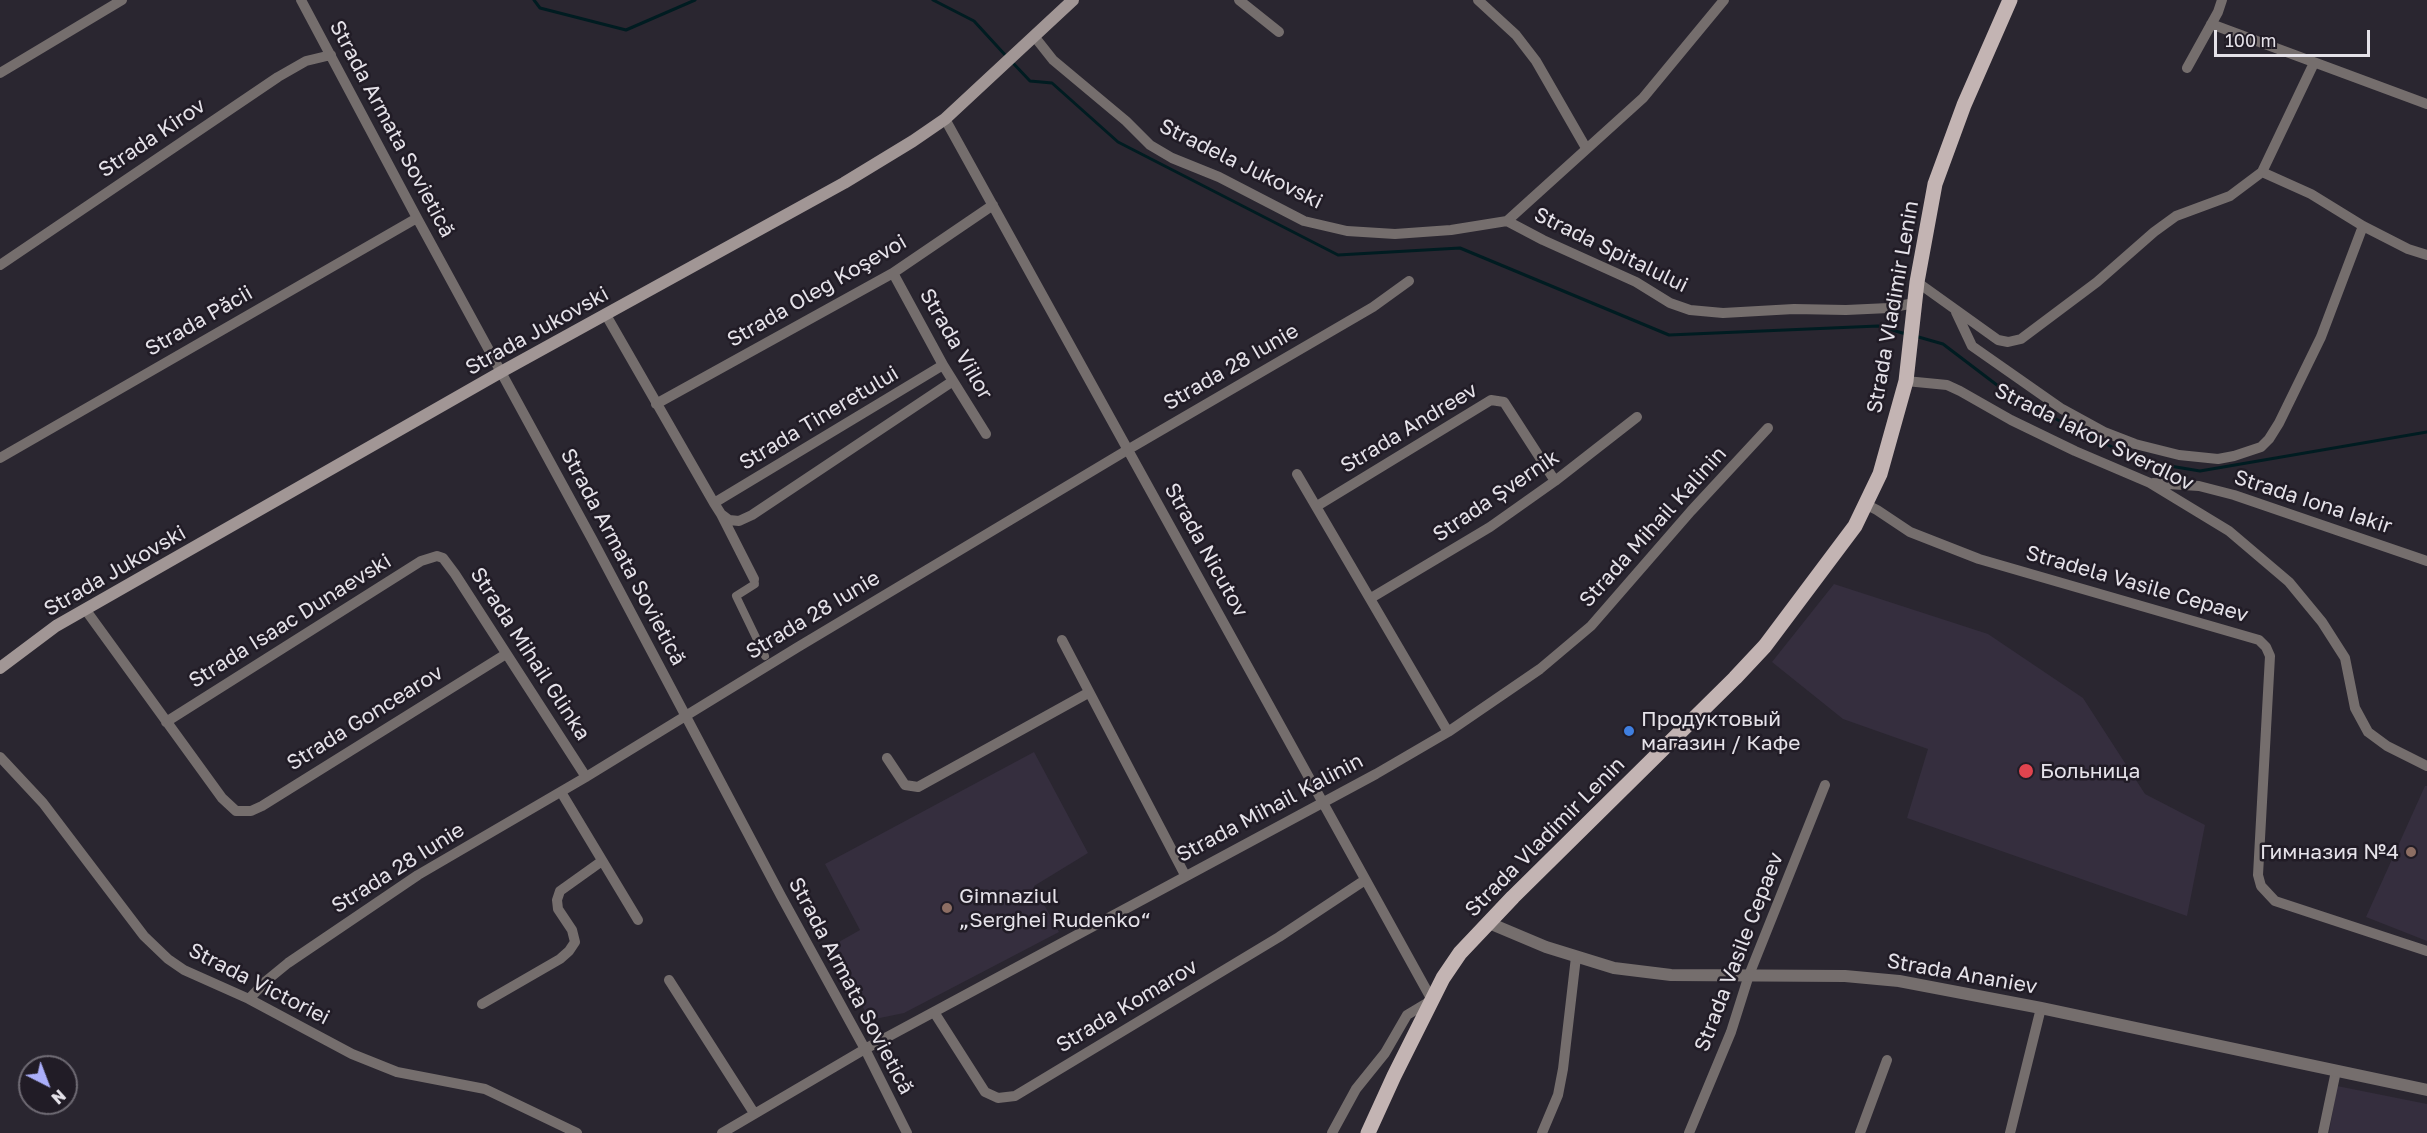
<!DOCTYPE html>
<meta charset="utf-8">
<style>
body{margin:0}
#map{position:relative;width:2427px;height:1133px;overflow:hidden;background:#2a2630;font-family:"Golos Text",sans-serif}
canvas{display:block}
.north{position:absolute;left:18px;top:1055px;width:60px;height:60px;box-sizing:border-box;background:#211c26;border:2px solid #6f6b74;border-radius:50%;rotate:138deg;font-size:16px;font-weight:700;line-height:24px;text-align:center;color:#e5e2e9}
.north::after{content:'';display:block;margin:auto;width:21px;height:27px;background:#abaffb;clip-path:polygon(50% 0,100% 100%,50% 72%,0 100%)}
.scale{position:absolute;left:2214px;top:30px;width:156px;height:27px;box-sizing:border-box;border:3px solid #e5e2e9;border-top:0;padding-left:8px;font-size:18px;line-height:21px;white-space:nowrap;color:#e5e2e9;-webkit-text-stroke:4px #211c26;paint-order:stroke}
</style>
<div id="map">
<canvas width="2427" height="1133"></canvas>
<div class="north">N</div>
<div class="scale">100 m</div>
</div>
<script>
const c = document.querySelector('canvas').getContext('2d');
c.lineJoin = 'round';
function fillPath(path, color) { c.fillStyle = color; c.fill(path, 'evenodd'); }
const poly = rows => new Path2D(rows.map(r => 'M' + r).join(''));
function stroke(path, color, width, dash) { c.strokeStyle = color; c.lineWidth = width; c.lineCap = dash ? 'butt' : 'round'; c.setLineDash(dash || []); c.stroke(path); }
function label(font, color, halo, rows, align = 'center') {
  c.font = font + ' "Golos Text",sans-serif'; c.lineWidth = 5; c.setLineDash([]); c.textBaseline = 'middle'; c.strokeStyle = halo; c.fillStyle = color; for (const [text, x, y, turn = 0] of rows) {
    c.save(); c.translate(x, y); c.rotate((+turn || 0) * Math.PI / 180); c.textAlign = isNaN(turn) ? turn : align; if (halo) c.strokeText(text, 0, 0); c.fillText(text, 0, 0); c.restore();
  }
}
fillPath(poly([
 [1834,584,1988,634,2083,698,2145,794,2205,825,2187,916,1907,818,1928,749,1843,719,1772,662],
 [1034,752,1088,853,1034,886,1059,932,904,1013,870,1020,830,947,860,930,825,864],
 [2425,786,2427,786,2427,941,2366,917],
 [2337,1086,2427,1104,2427,1133,2329,1133]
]), '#352e3e');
stroke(poly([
 [534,0,540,8,626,30,695,0],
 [933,0,974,21,1007,57],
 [1012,62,1030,81,1052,83,1118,142,1338,255,1460,248,1669,335,1878,326,1906,334],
 [1915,336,1943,344,2014,398,2140,461,2200,471,2427,432]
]), '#001c21', 3);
stroke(poly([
 [754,579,755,584,736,596,765,656]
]), '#756e6d', 8);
stroke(poly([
 [301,0,417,218,592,539,781,896,865,1049,907,1133],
 [1239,0,1279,32],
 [1478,0,1516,35,1536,61,1586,148],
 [2211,24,2427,104],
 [1034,36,1053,60,1126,121,1150,145,1172,158,1219,177,1304,221,1347,231,1395,234,1451,230,1507,221],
 [2187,68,2218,12,2222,0],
 [0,73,122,0],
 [945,119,1432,1000,1407,1015,1385,1053,1356,1089,1332,1133],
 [2262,172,2311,194,2363,226,2408,249,2427,255],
 [1507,221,1543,240,1636,282,1670,303,1690,310,1723,313,1794,309,1846,310,1889,308,1914,303],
 [1507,221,1643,98,1724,0],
 [0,265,278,77,306,61,331,55],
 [893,273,943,365,986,434],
 [1917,282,1998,340,2008,342,2021,339,2097,282,2154,232,2176,216,2230,196,2262,172,2314,63],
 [1956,312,1972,346,2062,409,2104,432,2135,444,2179,455,2218,459,2234,456,2261,447,2269,439,2279,423,2321,337,2363,226],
 [606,315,714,503,721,514,729,520,739,521,752,515,953,381],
 [1906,381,1947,385,1960,391,2011,420,2075,451,2150,483,2229,531,2289,582,2322,622,2345,658,2355,708,2368,732,2387,746,2427,766],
 [656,404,893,273,993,205],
 [0,458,417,218],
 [1297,474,1448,732],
 [2153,483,2199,486,2234,495,2427,561],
 [714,503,943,365],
 [1867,505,1877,510,1910,532,1979,559,2259,640,2266,647,2270,656,2258,875,2261,886,2275,901,2427,951],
 [1317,506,1491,400,1504,402,1555,481],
 [721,514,754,579],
 [1371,598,1490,527,1555,481,1637,417],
 [85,609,222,798,236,811,251,811,262,806,506,654],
 [1062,640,1185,875],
 [166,722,421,561,437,556,443,558,455,574,586,777],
 [0,757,43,803,144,936,168,959,184,970,249,999,352,1054,397,1072,485,1089,577,1133],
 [887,758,905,785,918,787,1088,693],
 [561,792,638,920],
 [669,980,754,1113],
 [249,999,266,981,288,963,418,875,586,777,798,647,1129,449,1373,307,1409,281],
 [482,1004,560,959,569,951,575,942,572,930,558,909,557,900,560,891,602,861],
 [934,1012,985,1092,998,1098,1015,1096,1279,937,1365,880],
 [722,1133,865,1049,1376,774,1448,732,1540,669,1591,626,1691,511,1768,428],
 [1542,1133,1558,1095,1563,1069,1576,957],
 [1689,1133,1731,1032,1749,975,1825,785],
 [1860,1133,1887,1060],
 [2010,1133,2041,1008],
 [2323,1133,2336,1071]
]), '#756e6d', 10);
stroke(poly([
 [1489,923,1546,947,1614,968,1671,975,1845,976,1899,981,2041,1008,2427,1090]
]), '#756e6d', 12);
stroke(poly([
 [0,668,56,626,501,372,844,183,913,141,945,119,1073,0]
]), '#a19695', 12);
stroke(poly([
 [1368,1133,1394,1076,1443,978,1460,953,1513,897,1735,678,1765,646,1855,526,1880,474,1906,381,1917,282,1935,184,1964,105,2010,0]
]), '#c3b4b3', 15);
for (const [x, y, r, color] of [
 [1629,731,6,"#3f7fe0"],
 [2026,771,8,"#e0444e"],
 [2411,852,6,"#8d6e63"],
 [947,908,6,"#8d6e63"]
]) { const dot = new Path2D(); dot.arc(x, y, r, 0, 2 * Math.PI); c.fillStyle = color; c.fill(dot); stroke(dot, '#211c26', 2); }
label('21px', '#e5e2e9', '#211c26', [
 ["Strada Armata Sovietică",392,129,62],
 ["Strada Kirov",152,138,-34],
 ["Stradela Jukovski",1241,164,26],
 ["Strada Spitalului",1611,250,26],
 ["Strada Oleg Koşevoi",817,291,-30],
 ["Strada Vladimir Lenin",1893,307,-80],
 ["Strada Păcii",199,321,-30],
 ["Strada Jukovski",537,331,-29],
 ["Strada Viilor",956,344,60],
 ["Strada 28 Iunie",1231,367,-30],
 ["Strada Tineretului",819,418,-31],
 ["Strada Andreev",1409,428,-31],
 ["Strada Iakov Sverdlov",2094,437,26],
 ["Strada Șvernik",1496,496,-34],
 ["Strada Iona Iakir",2313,502,18],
 ["Strada Mihail Kalinin",1653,527,-48],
 ["Strada Nicutov",1206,550,61],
 ["Strada Armata Sovietică",623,557,62],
 ["Strada Jukovski",115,571,-30],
 ["Stradela Vasile Cepaev",2137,584,16],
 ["Strada 28 Iunie",813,615,-31],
 ["Strada Isaac Dunaevski",290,621,-32],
 ["Strada Mihail Glinka",530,654,57],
 ["Strada Goncearov",365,718,-32],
 ["Strada Mihail Kalinin",1270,808,-28],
 ["Strada Vladimir Lenin",1545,837,-45],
 ["Strada 28 Iunie",398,868,-32],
 ["Strada Vasile Cepaev",1739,952,-69],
 ["Strada Ananiev",1962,974,10],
 ["Strada Victoriei",259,984,27],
 ["Strada Armata Sovietică",851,986,62],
 ["Strada Komarov",1127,1006,-31]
]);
label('21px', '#e5e2e9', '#211c26', [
 ["Продуктовый",1641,719],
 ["магазин / Кафе",1641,743],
 ["Больница",2040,771],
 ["Гимназия №4",2399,852,"right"],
 ["Gimnaziul",959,896],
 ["„Serghei Rudenko“",959,920]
], 'left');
</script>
